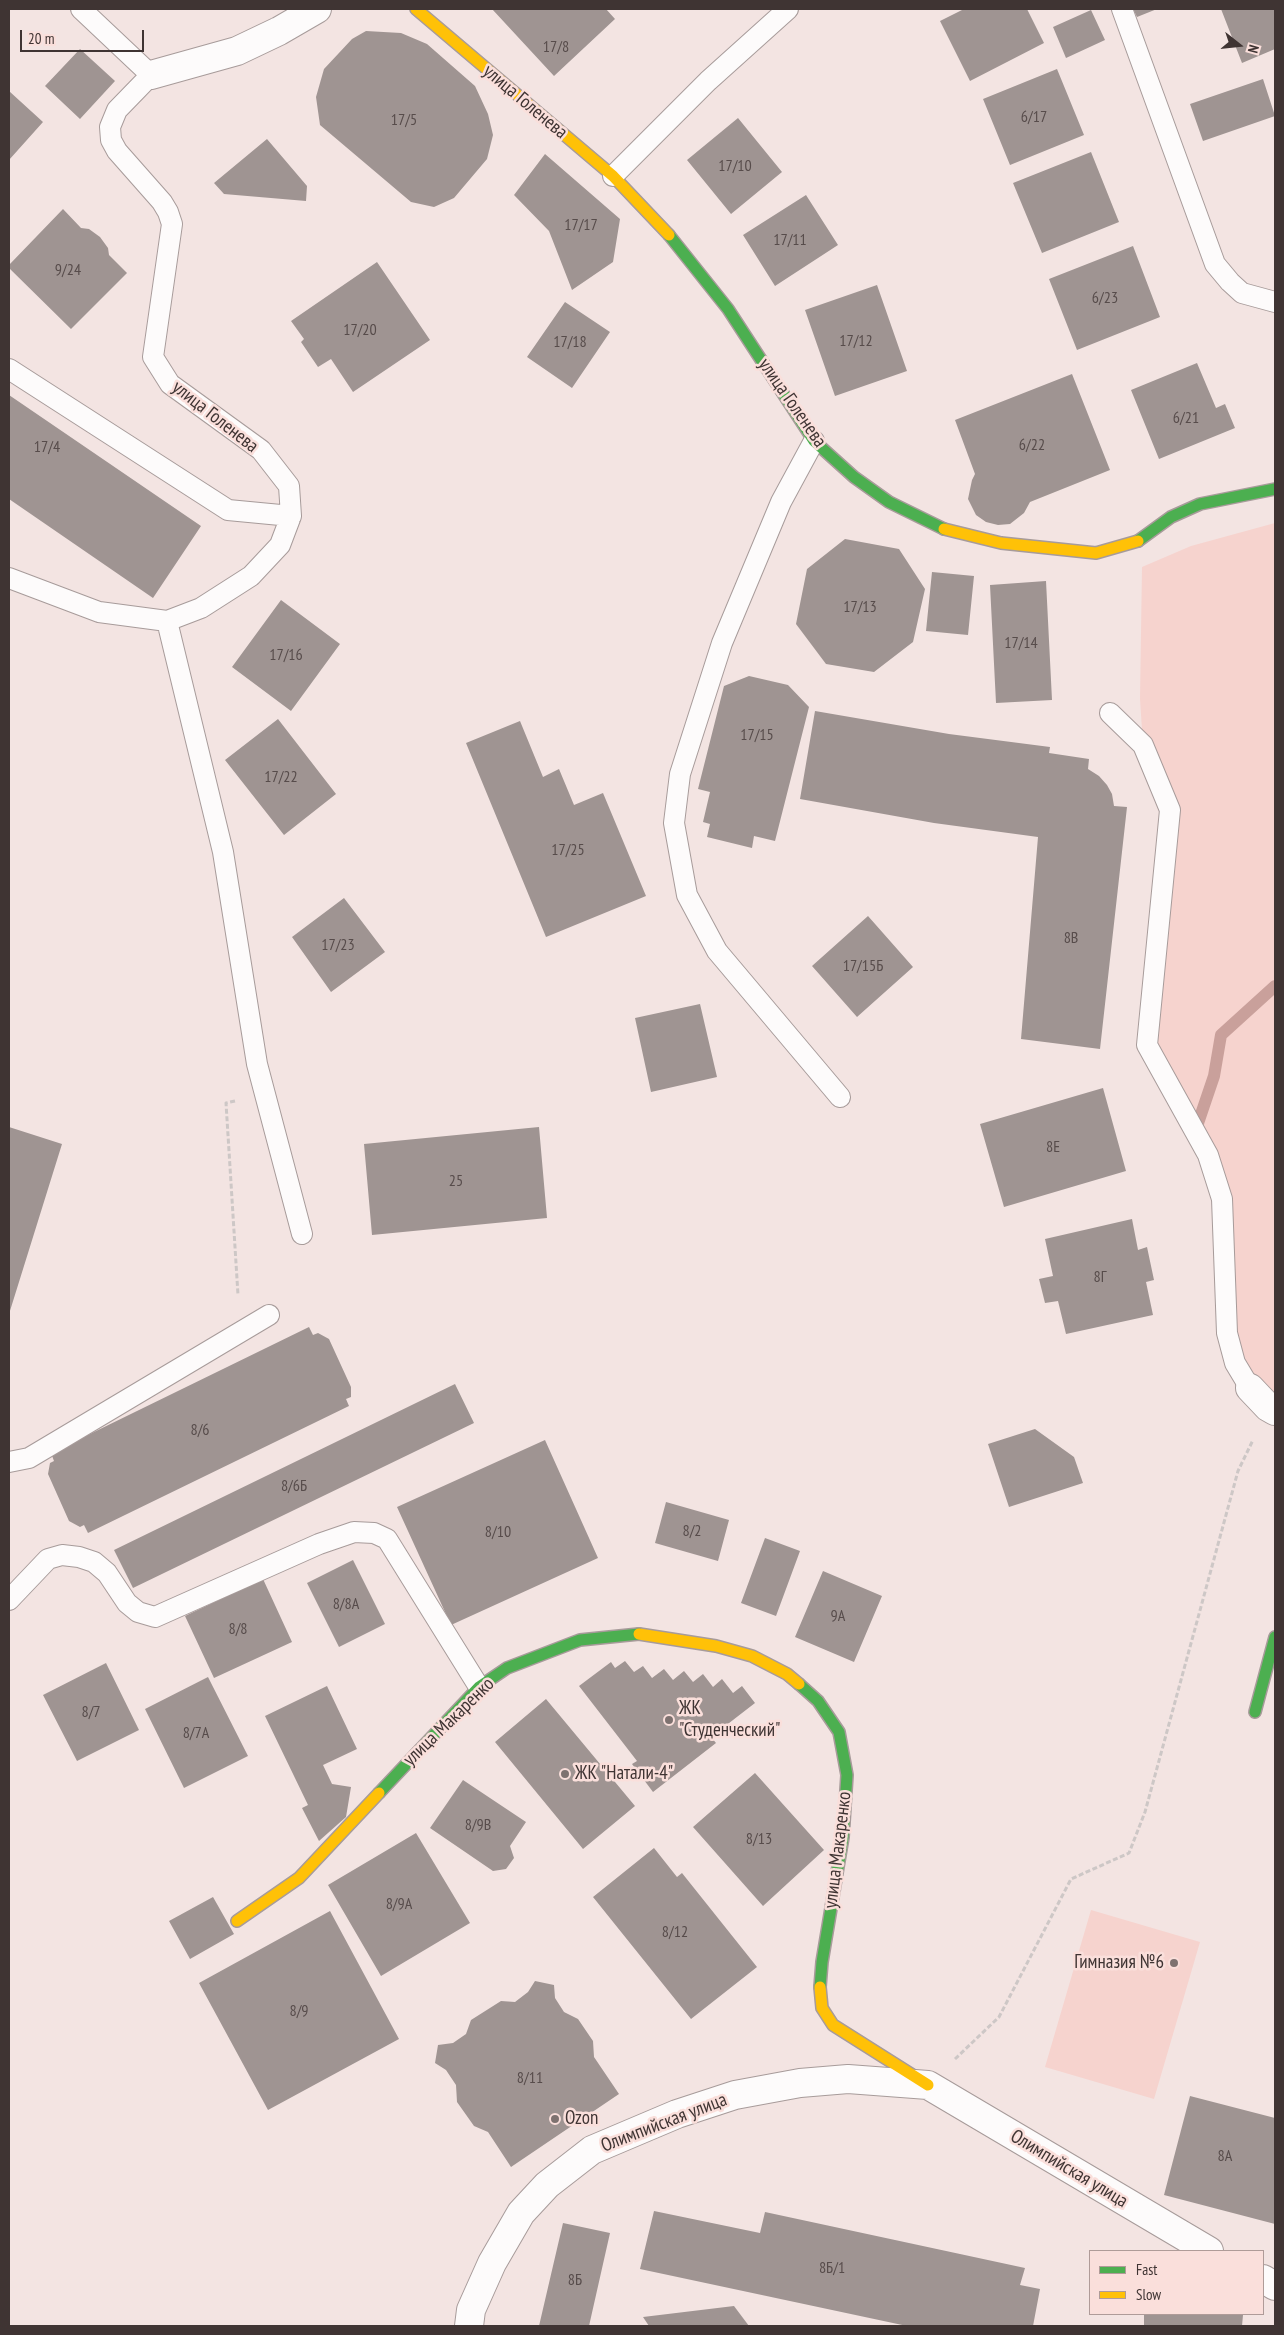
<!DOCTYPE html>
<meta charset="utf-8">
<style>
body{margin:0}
#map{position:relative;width:1284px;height:2335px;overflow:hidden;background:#f3e4e2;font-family:"PT Sans Narrow",sans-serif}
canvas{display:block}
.frame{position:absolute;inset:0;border:10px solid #3f3433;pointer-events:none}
.legend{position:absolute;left:1089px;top:2250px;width:175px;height:65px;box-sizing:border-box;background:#fadfdb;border:1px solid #af9b98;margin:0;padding:6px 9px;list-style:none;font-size:15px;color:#3f3433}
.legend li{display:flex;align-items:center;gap:10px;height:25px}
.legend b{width:25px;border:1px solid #af9b98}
.north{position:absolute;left:1214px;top:20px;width:50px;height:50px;-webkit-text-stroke:4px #fadfdb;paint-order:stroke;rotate:106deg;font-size:14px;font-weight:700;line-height:20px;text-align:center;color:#3f3433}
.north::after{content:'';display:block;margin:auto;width:18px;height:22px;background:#3f3433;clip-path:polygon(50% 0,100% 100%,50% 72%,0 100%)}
.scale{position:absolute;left:20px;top:30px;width:124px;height:22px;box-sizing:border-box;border:2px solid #3f3433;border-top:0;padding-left:6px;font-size:15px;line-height:18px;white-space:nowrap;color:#3f3433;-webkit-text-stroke:4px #fadfdb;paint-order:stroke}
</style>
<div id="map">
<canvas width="1284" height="2335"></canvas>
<div class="frame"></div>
<ul class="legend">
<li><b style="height:6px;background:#4caf50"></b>Fast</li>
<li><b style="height:6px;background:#ffc107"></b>Slow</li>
</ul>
<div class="north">N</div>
<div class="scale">20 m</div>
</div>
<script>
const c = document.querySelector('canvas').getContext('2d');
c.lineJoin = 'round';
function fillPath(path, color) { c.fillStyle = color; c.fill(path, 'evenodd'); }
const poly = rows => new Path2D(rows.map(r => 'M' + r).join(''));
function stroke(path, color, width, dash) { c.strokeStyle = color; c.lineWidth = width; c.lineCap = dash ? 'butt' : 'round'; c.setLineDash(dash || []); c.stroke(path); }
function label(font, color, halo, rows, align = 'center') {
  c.font = font + ' "PT Sans Narrow",sans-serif'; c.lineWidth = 5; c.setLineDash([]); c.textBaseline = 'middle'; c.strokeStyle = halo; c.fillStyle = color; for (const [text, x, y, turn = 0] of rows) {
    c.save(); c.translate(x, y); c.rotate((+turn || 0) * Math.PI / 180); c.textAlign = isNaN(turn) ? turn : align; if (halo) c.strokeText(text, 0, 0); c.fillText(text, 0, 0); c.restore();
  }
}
fillPath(poly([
 [1275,523,1275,1411,1235,1363,1222,1199,1147,1045,1170,811,1143,745,1140,699,1142,567,1191,546],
 [1091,1910,1200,1942,1154,2099,1045,2067]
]), '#f6d3ce');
stroke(poly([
 [1195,1132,1214,1076,1221,1035,1275,986]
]), '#c9a09b', 12);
fillPath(poly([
 [492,9,606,9,615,19,554,76],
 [964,9,1027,9,1044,43,970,81,940,21],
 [1133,9,1157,9,1137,17],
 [1221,9,1275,9,1275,49,1242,63],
 [1091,10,1105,40,1066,58,1053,27],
 [366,31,401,33,427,44,475,86,488,114,493,135,487,159,454,198,434,207,411,202,320,125,316,97,324,69,352,39],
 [80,49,115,81,80,119,45,86],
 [1057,69,1084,135,1010,165,983,99],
 [1263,79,1275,116,1203,141,1190,104],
 [9,91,43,122,9,160],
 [738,118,782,172,731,214,687,160],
 [267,139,307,186,306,201,224,194,214,183],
 [1091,152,1119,222,1042,253,1013,183],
 [545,154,620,219,613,262,572,290,549,231,514,195],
 [806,195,838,245,775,286,743,235],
 [63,209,81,228,89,229,100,237,108,248,109,255,127,273,71,329,9,268,9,265],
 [1133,246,1160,317,1077,350,1049,279],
 [377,262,430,340,353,392,331,359,318,367,301,342,304,339,291,321],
 [877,285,907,371,835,396,805,310],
 [565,302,610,332,572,388,527,357],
 [1197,363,1216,408,1225,404,1235,428,1159,459,1131,390],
 [1072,374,1110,470,1030,502,1024,513,1010,524,998,525,986,522,976,515,968,499,972,480,975,474,955,420],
 [9,395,201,526,153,598,9,499],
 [845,539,899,549,925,589,913,642,874,672,826,664,796,624,807,569],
 [932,572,974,576,968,635,926,631],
 [1046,581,1052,700,996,703,990,585],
 [281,600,340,644,291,711,232,667],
 [749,676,788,685,809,707,775,841,754,836,752,848,707,837,710,824,703,822,710,792,698,789,724,686],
 [815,711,949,734,1050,747,1049,753,1089,759,1088,769,1099,776,1107,785,1112,794,1114,806,1127,807,1100,1049,1021,1039,1038,837,934,823,800,799],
 [278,719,336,794,284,835,225,760],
 [520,721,543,777,559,769,574,805,603,793,646,896,546,937,466,743],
 [344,898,385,952,331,992,292,937],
 [868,916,913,967,857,1017,812,966],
 [700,1004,717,1077,651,1092,635,1018],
 [1103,1088,1126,1171,1004,1207,980,1124],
 [9,1127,62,1144,9,1314],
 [539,1127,547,1218,372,1235,364,1144],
 [1132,1219,1138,1250,1147,1247,1154,1280,1146,1282,1153,1315,1066,1334,1058,1301,1045,1303,1039,1279,1053,1276,1045,1239],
 [309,1327,313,1335,318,1333,329,1339,351,1387,351,1397,346,1399,349,1406,88,1533,84,1525,80,1527,69,1521,48,1474,50,1463,54,1461,51,1453],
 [455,1384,474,1423,133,1588,114,1550],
 [1035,1429,1074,1457,1083,1483,1009,1507,988,1444],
 [545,1440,598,1558,451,1625,397,1507],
 [666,1502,729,1520,718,1561,655,1543],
 [765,1538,800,1551,776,1616,741,1603],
 [353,1560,385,1624,339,1647,307,1583],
 [823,1571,882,1596,854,1662,795,1637],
 [263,1579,292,1642,214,1678,185,1616],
 [625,1661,634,1672,643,1666,652,1678,664,1669,673,1680,684,1671,693,1682,703,1674,713,1687,722,1679,733,1693,742,1686,755,1703,711,1737,716,1743,653,1792,632,1764,637,1761,579,1686,611,1662,615,1668],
 [106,1663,139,1730,77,1761,43,1695],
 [208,1677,248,1756,184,1788,145,1709],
 [327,1686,357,1749,323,1765,332,1784,351,1787,346,1817,319,1841,302,1808,308,1805,265,1716],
 [546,1699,635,1806,583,1849,495,1742],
 [755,1773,824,1850,763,1906,693,1827],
 [463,1780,526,1822,510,1846,514,1858,506,1869,493,1871,430,1828],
 [416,1833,470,1923,381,1976,328,1885],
 [654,1848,677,1877,682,1873,757,1967,691,2019,593,1897],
 [213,1897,234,1934,190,1959,169,1921],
 [330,1911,399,2039,268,2110,199,1983],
 [535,1981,554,1985,555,1998,564,2012,578,2019,593,2041,594,2057,619,2094,511,2167,488,2132,474,2126,457,2102,456,2085,446,2070,435,2063,438,2045,453,2043,466,2034,471,2020,501,2001,515,2002,528,1992],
 [1190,2096,1275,2118,1275,2224,1164,2195],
 [654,2211,760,2233,765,2212,1025,2268,1020,2285,1040,2289,1033,2326,907,2326,640,2269],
 [563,2223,610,2233,589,2326,539,2326],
 [734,2306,749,2326,649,2326,643,2317],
 [1144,2314,1243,2315,1242,2326,1144,2326]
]), '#9f9492');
const lane = poly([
 [1122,9,1215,264,1230,282,1242,293,1275,302],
 [613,176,708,81,788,9],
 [9,369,228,510,291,516],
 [814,441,781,502,722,643,680,774,674,823,687,895,717,951,840,1097],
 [9,578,99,612,167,621,201,608,251,576,280,545,291,516,289,486,261,450,170,384,153,357,172,224,168,212,162,202,117,151,111,140,110,127,117,110,151,75,81,9],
 [167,621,223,852,257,1064,302,1234],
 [1110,713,1143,745,1170,810,1147,1045,1208,1155,1222,1199,1227,1333,1235,1363,1250,1388],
 [9,1462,29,1458,269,1315],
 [9,1600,48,1559,62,1555,79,1557,94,1562,107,1573,127,1603,138,1612,155,1617,319,1544,354,1532,374,1533,387,1539,479,1687]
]);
const street = poly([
 [151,75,237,51,279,31,317,9],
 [1250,1388,1268,1407,1275,1411],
 [1263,2279,1275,2286],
 [469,2326,471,2310,492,2263,521,2213,547,2185,592,2150,677,2114,735,2095,800,2083,848,2079,928,2085,1209,2251]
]);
const fast = poly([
 [669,235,728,309,814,441,854,477,889,502,944,529],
 [1138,541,1171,517,1200,504,1275,489],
 [799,1684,818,1701,839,1732,847,1775,843,1837,822,1962,820,1987],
 [1255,1712,1275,1637],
 [379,1793,479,1687,507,1668,580,1640,639,1634]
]);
const slow = poly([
 [416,9,613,176,669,235],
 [944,529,1001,543,1096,553,1138,541],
 [639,1634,716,1646,752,1656,787,1674,799,1684],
 [237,1921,299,1878,379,1793],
 [820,1987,822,2008,833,2025,928,2085]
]);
stroke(lane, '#a79b9a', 22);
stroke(street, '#a79b9a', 30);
stroke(fast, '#a79b9a', 14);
stroke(slow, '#a79b9a', 14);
stroke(poly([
 [235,1101,226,1103,238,1295],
 [955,2059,999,2017,1071,1879,1129,1853,1145,1812,1238,1471,1253,1440]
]), '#cdc7c6', 3, [5, 2.5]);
stroke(lane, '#fdfbfb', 20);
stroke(street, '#fdfbfb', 28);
stroke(fast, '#4caf50', 11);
stroke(slow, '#ffc107', 11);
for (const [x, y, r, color] of [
 [669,1720,5,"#7e7270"],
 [565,1774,5,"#7e7270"],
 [1174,1963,5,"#7e7270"],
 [555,2119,5,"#7e7270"]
]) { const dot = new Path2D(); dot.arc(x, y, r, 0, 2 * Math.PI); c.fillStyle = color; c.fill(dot); stroke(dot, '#fadfdb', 2); }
label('16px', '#574c4b', null, [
 ["17/8",556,47],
 ["6/17",1034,117],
 ["17/5",404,120],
 ["17/10",735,166],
 ["17/17",581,225],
 ["17/11",790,240],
 ["9/24",68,270],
 ["6/23",1105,298],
 ["17/20",360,330],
 ["17/12",856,341],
 ["17/18",570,342],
 ["6/21",1186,418],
 ["6/22",1032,445],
 ["17/4",47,447],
 ["17/13",860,607],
 ["17/14",1021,643],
 ["17/16",286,655],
 ["17/15",757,735],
 ["17/22",281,777],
 ["17/25",568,850],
 ["8В",1071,938],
 ["17/23",338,945],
 ["17/15Б",863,966],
 ["8Е",1053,1147],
 ["25",456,1181],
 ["8Г",1100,1277],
 ["8/6",200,1430],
 ["8/6Б",294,1486],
 ["8/2",692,1531],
 ["8/10",498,1532],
 ["8/8А",346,1604],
 ["9А",838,1616],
 ["8/8",238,1629],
 ["8/7",91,1712],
 ["8/7А",196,1733],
 ["8/9В",478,1825],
 ["8/13",759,1839],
 ["8/9А",399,1904],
 ["8/12",675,1932],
 ["8/9",299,2011],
 ["8/11",530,2078],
 ["8А",1225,2156],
 ["8Б/1",832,2268],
 ["8Б",575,2280]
]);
label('19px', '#3f3433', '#fadfdb', [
 ["улица Голенева",525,102,40],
 ["улица Голенева",792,403,55],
 ["улица Голенева",215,417,38],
 ["улица Макаренко",449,1722,-44],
 ["улица Макаренко",838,1850,-83],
 ["Олимпийская улица",664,2123,-21],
 ["Олимпийская улица",1069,2169,31]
]);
label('19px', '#3f3433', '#fadfdb', [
 ["ЖК",679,1709],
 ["\"Студенческий\"",679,1731],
 ["ЖК \"Натали-4\"",575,1774],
 ["Гимназия №6",1164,1963,"right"],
 ["Ozon",565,2119]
], 'left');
</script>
